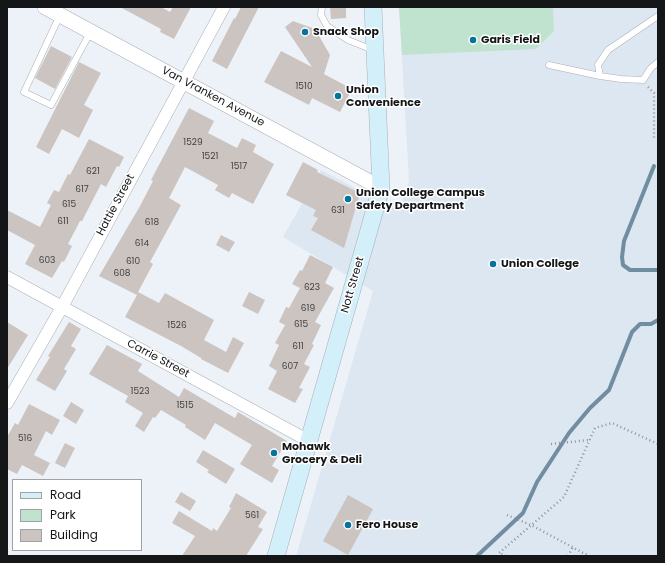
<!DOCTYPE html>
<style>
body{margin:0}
#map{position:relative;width:665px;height:563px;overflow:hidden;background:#edf2f8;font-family:Poppins,sans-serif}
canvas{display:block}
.frame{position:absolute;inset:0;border:8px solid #151618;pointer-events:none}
.legend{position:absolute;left:12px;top:479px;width:130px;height:72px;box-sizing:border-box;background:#fff;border:1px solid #a1a2a3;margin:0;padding:5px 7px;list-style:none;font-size:12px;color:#151618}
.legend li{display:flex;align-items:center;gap:8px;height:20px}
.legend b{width:20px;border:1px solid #a1a2a3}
</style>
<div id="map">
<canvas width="665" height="563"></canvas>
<div class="frame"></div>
<ul class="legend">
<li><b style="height:5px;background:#d3f0fa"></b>Road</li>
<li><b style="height:11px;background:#bfe3ce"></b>Park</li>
<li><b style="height:11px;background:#cbc4c0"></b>Building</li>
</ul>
</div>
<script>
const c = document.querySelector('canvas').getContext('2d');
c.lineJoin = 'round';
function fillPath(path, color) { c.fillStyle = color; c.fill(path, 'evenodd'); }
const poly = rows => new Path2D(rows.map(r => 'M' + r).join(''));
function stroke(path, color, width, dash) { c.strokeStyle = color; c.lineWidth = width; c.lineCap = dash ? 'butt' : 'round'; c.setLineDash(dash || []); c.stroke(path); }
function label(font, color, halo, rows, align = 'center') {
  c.font = font + ' Poppins,sans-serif'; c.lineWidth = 3; c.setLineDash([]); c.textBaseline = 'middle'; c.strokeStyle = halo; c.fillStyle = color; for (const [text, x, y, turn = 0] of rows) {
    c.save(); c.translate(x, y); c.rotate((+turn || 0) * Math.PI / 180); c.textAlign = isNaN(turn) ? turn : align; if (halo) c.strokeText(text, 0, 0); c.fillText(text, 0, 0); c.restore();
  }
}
fillPath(poly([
 [399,7,658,7,658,556,296,556,373,291,283,237,321,170,399,211,409,181]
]), '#dce7f2');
fillPath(poly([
 [399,7,553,7,554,31,536,49,402,55]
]), '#bfe3ce');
stroke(poly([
 [654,166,624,241,622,257,623,265,630,270,658,270],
 [477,556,523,513,537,482,569,433,590,408,609,390,632,332,640,324,651,324,658,320]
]), '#718ea0', 4);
fillPath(poly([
 [120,7,161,7,170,12,173,7,191,7,174,39,160,32,161,29],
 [241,7,259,7,227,69,212,61,234,18,235,19],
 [330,7,346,7,346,18,331,19],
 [293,21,315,29,330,55,324,74,352,89,340,112,312,98,309,105,264,82,281,51,312,67,285,27],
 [51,46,72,57,55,89,35,78],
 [79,62,101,73,84,105,93,110,79,138,62,129,49,154,36,147],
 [189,108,214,121,208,133,237,148,242,138,256,145,253,152,274,164,253,204,232,193,229,198,215,190,218,185,185,167,169,198,181,205,150,262,153,264,138,292,159,303,165,293,214,320,204,340,226,352,233,337,244,343,228,373,201,359,201,358,181,346,125,317,137,295,99,276,140,206,153,181,151,180],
 [89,139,124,157,119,167,117,166,106,187,101,184,82,221,80,221,68,244,72,246,64,262,62,261,52,278,25,264,35,245,7,230,7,210,40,227,51,205,47,203,54,190,59,192,68,174,70,175],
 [303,162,318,170,317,172,360,193,344,248,311,230,318,218,313,216,316,210,286,195],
 [221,235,235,242,229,252,216,245],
 [310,255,333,267,325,283,334,288,315,322,321,325,312,344,314,345,304,364,310,367,299,388,303,389,295,403,268,389,277,371,269,366,279,345,275,343,285,325,279,322,286,307,289,308,300,288,292,284,300,270,302,271],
 [249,292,265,300,258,314,242,306],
 [7,322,28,335,7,369],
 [69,322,81,329,71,346,76,349,64,369,67,371,55,391,36,380,50,357,48,356],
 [107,345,142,364,138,371,179,397,184,388,235,418,238,412,287,441,272,466,279,470,272,483,240,464,252,445,215,423,205,440,185,427,186,425,161,410,155,418,153,417,144,432,135,426,143,413,125,402,128,396,89,374],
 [71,402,84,410,76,424,63,416],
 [29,404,60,420,52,435,46,431,34,455,50,463,43,476,22,465,17,474,7,469,7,437,15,423,18,425],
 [65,443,75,448,65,468,55,463],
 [203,450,235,469,226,484,207,472,209,470,196,462],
 [181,492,196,501,190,511,175,502],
 [236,493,267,512,258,527,263,529,246,556,182,556,195,536,172,523,179,511,212,531,213,528,217,531,231,508,229,507],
 [348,495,373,509,348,555,323,541]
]), '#cbc4c0');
const service = poly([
 [322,7,321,15,327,26,348,40,373,50],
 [60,15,24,92,51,105,91,31],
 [658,16,608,50,598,65,600,76,621,79,643,80,651,68,658,62],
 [549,65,600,76]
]);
const minor = poly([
 [7,277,309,441],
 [7,403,62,307,224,7]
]);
const tertiary = poly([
 [45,7,381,188]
]);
const secondary = poly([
 [276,556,381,188,373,7]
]);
stroke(service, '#abb0b5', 7);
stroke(minor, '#abb0b5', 13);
stroke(tertiary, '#abb0b5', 16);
stroke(secondary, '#abb0b5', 18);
stroke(poly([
 [648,87,654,93,654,140],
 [551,444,589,440],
 [507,515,531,525,589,556],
 [506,556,499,553,564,497,595,428,612,423,658,444],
 [568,556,573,547]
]), '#919599', 2.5, [1, 3]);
stroke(service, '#fff', 6);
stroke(minor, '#fff', 12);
stroke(tertiary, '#fff', 15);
stroke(secondary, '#d3f0fa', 17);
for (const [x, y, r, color] of [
 [305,32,4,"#08729e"],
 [473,40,4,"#08729e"],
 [338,96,4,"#08729e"],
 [348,199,4,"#08729e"],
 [493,264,4,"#08729e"],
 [274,453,4,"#08729e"],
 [348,525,4,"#08729e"]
]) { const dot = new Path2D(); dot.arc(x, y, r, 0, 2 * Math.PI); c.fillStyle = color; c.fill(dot); stroke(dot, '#fff', 1.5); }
label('9px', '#424242', null, [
 ["1510",304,87],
 ["1529",193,143],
 ["1521",210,157],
 ["1517",239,167],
 ["621",93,172],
 ["617",82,190],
 ["615",69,205],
 ["631",338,211],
 ["611",63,222],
 ["618",152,223],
 ["614",142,244],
 ["603",47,261],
 ["610",133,262],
 ["608",122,274],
 ["623",312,288],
 ["619",308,309],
 ["615",301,325],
 ["1526",177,326],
 ["611",298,347],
 ["607",290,367],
 ["1523",140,392],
 ["1515",185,406],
 ["516",25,439],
 ["561",252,516]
]);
label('bold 11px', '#151618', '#fff', [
 ["Snack Shop",313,32],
 ["Garis Field",481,40],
 ["Union",346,90],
 ["Convenience",346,103],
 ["Union College Campus",356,193],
 ["Safety Department",356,206],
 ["Union College",501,264],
 ["Mohawk",282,447],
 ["Grocery & Deli",282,460],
 ["Fero House",356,525]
], 'left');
label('11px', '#151618', '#fff', [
 ["Van Vranken Avenue",213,97,28],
 ["Hattie Street",116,205,-62],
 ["Nott Street",353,285,-74],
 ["Carrie Street",158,359,28]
]);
</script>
